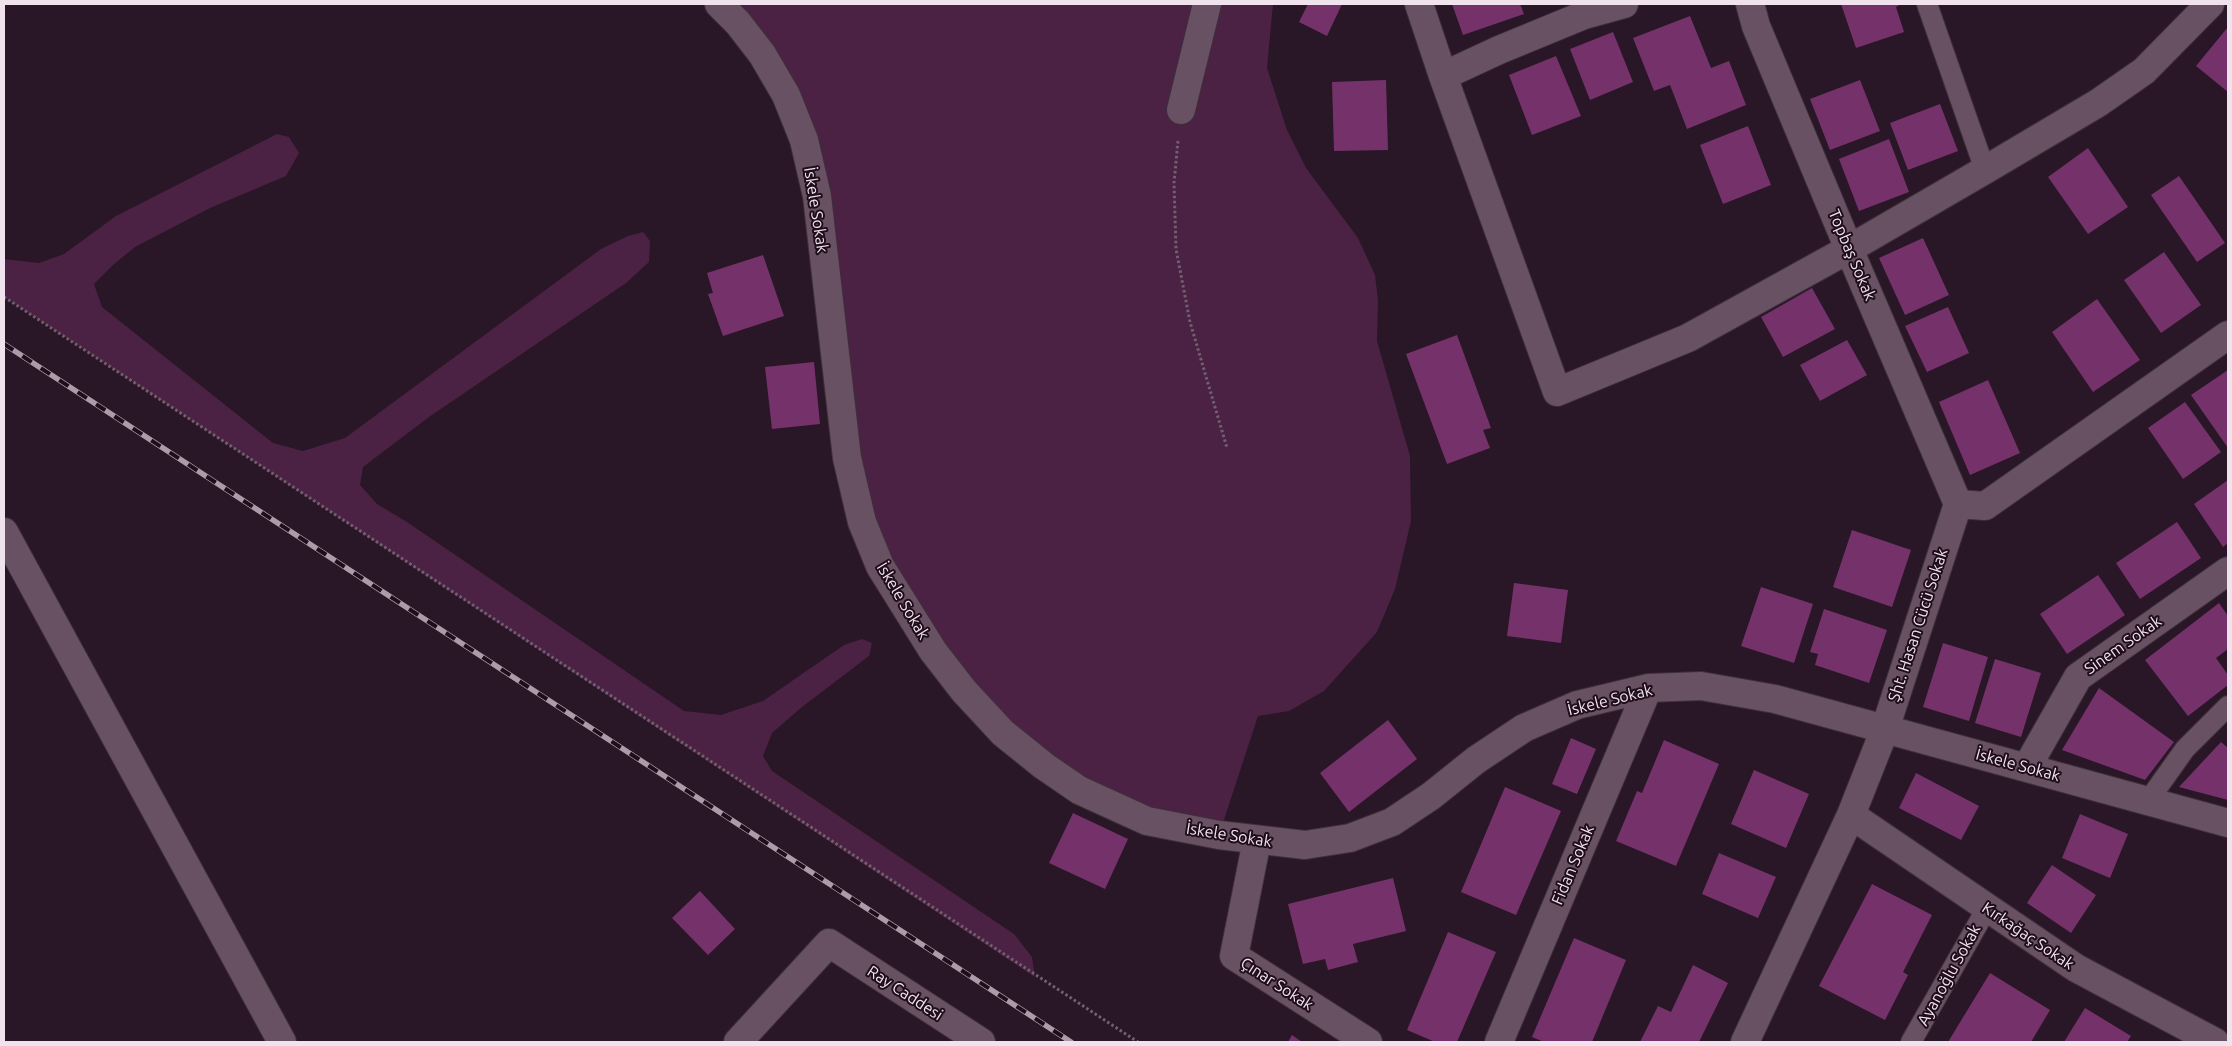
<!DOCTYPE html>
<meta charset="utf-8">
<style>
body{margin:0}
#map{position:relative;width:2232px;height:1046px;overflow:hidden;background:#291626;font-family:Ubuntu,sans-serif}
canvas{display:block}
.frame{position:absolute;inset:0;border:5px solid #f1e3ee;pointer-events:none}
</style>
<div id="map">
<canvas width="2232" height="1046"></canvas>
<div class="frame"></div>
</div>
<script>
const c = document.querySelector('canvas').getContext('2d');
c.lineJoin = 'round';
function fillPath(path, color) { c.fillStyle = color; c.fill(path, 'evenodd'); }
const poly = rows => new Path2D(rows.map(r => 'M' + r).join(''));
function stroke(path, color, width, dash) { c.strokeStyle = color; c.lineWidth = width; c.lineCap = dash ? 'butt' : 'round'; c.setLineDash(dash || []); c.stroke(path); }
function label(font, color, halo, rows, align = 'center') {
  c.font = font + ' Ubuntu,sans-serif'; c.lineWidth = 4; c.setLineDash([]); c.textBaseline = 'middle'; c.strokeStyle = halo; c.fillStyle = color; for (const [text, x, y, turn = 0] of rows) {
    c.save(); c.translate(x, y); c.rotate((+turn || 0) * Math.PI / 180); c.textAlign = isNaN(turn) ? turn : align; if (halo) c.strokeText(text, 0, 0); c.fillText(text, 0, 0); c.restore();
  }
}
fillPath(poly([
 [719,4,1273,4,1267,68,1287,130,1306,168,1358,238,1375,275,1378,300,1377,341,1410,456,1411,521,1395,589,1377,632,1324,691,1289,711,1258,716,1219,835,1147,821,1003,733,880,566,804,140],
 [277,134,289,137,299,153,286,176,210,208,135,247,113,265,94,284,102,307,273,443,303,451,345,438,601,249,628,236,643,232,650,241,649,262,626,283,429,417,363,467,360,485,377,504,407,522,684,711,721,715,763,701,844,645,862,639,872,643,869,656,802,707,772,733,763,756,772,771,1014,934,1032,957,1035,977,4,297,4,259,39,263,64,254,116,216]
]), '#4b2244');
fillPath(poly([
 [1308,4,1342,4,1327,36,1299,22],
 [1452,4,1520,4,1524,14,1463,35],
 [1841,4,1901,4,1896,7,1904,32,1856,48],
 [1690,16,1711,68,1729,61,1746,105,1687,129,1670,85,1654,91,1633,38],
 [2228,27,2228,92,2196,66],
 [1613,32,1633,82,1590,100,1570,49],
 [1556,56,1581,116,1532,135,1509,75],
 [1386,80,1388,150,1334,151,1332,82],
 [1860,80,1880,131,1830,150,1810,99],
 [1940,104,1958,151,1908,170,1890,123],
 [1748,126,1771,185,1723,204,1700,145],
 [1889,139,1909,192,1859,211,1839,159],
 [2088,148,2128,207,2088,234,2048,177],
 [2179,176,2225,243,2197,262,2151,195],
 [1923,238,1949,295,1905,315,1879,258],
 [2164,252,2201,305,2161,333,2124,280],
 [763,255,784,316,723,336,708,294,713,293,707,273],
 [1812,288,1835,329,1783,357,1761,317],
 [2097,299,2140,360,2093,392,2052,332],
 [1948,307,1969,353,1927,372,1905,326],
 [1457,335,1491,428,1483,430,1490,448,1447,464,1406,354],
 [1847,340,1867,375,1820,401,1800,365],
 [814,362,820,424,772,429,765,367],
 [2228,370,2228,448,2191,395],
 [1988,380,2020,453,1970,475,1939,402],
 [2185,402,2221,452,2183,479,2148,428],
 [2228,480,2228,543,2223,547,2194,504],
 [2177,522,2201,558,2140,599,2116,563],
 [1852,530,1911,550,1892,607,1833,587],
 [2098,575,2125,615,2067,654,2040,614],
 [1514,583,1568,590,1561,643,1507,636],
 [1761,587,1813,604,1794,663,1741,646],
 [2219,603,2228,616,2228,649,2216,658,2228,675,2228,685,2188,716,2145,660],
 [1824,609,1887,630,1869,683,1815,665,1818,654,1810,652],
 [1943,643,1988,657,1969,721,1923,707],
 [1995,659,2041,673,2021,737,1975,723],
 [2099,688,2174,742,2145,780,2062,750],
 [1388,720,1417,759,1349,812,1320,773],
 [1571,738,1596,749,1577,794,1552,784],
 [1664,740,1719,764,1676,866,1616,841,1637,791,1642,793],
 [2221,742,2228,748,2228,800,2179,787],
 [1754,770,1809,794,1786,848,1731,824],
 [1916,773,1979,806,1961,840,1899,808],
 [1505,787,1561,811,1516,915,1461,892],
 [1073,813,1128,839,1105,889,1049,863],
 [2080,814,2128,834,2110,878,2062,858],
 [1719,853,1776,877,1758,918,1702,894],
 [2052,865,2096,895,2071,933,2027,903],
 [1393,878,1406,931,1353,944,1358,962,1328,970,1325,959,1303,964,1288,904],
 [1872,884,1932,915,1903,972,1908,975,1885,1020,1819,986],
 [700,891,735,929,708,955,672,918],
 [1448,932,1496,952,1457,1042,1435,1042,1407,1030],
 [1574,938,1626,960,1592,1042,1544,1042,1532,1037],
 [1693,965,1728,983,1699,1042,1640,1042,1658,1006,1671,1012],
 [1990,973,2050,1010,2031,1042,1948,1042],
 [2085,1008,2131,1036,2127,1042,2064,1042],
 [1292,1035,1302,1042,1288,1042]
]), '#75326a');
const lane = poly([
 [1927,4,1985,170],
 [2148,801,2185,749,2228,706],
 [1911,1042,1987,908]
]);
const street = poly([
 [719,4,738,23,762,54,786,95,804,140,817,196,847,458,862,522,880,566,933,651,964,691,1003,733,1044,766,1079,790,1147,821,1219,835,1305,845,1350,838,1392,822,1431,796,1476,760,1524,728,1577,705,1648,688,1701,686,1775,699,2228,823],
 [1419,4,1443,76,1557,392,1688,338,1849,249,1985,170,2098,103,2144,71,2210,4],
 [1750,4,1756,26,1849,249,1958,504],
 [1443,76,1499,50,1584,15,1624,4],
 [1181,110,1207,4],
 [4,532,282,1042],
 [2027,767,2078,677,2228,571],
 [1851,815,2076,968,2215,1042],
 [1257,840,1234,956,1368,1042],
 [738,1042,829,943,981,1042],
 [1499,1042,1648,688],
 [1745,1042,1851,815,1885,729,1958,504,1985,506,2228,335]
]);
stroke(lane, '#3e303b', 22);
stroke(street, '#3e303b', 30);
stroke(poly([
 [1178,141,1174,183,1176,249,1190,322,1227,448],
 [4,297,1138,1042]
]), '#71606e', 3, [2.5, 2.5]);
stroke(lane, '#685163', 20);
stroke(street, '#685163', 28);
const rail = poly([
 [4,344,1071,1042]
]);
stroke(rail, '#ac9ca9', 5.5);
stroke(rail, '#1f0d1c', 4, [11]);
label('16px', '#f1e3ee', '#1f0d1c', [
 ["İskele Sokak",816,210,81],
 ["Topbaş Sokak",1852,255,67],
 ["İskele Sokak",903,601,59],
 ["Şht. Hasan Cücü Sokak",1918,625,-72],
 ["Sinem Sokak",2123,645,-35],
 ["İskele Sokak",1610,700,-14],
 ["İskele Sokak",2018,765,15],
 ["İskele Sokak",1229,835,9],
 ["Fidan Sokak",1573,865,-67],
 ["Kırkağaç Sokak",2028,936,34],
 ["Ayanoğlu Sokak",1949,975,-61],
 ["Çınar Sokak",1277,984,33],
 ["Ray Caddesi",905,993,33]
]);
</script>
